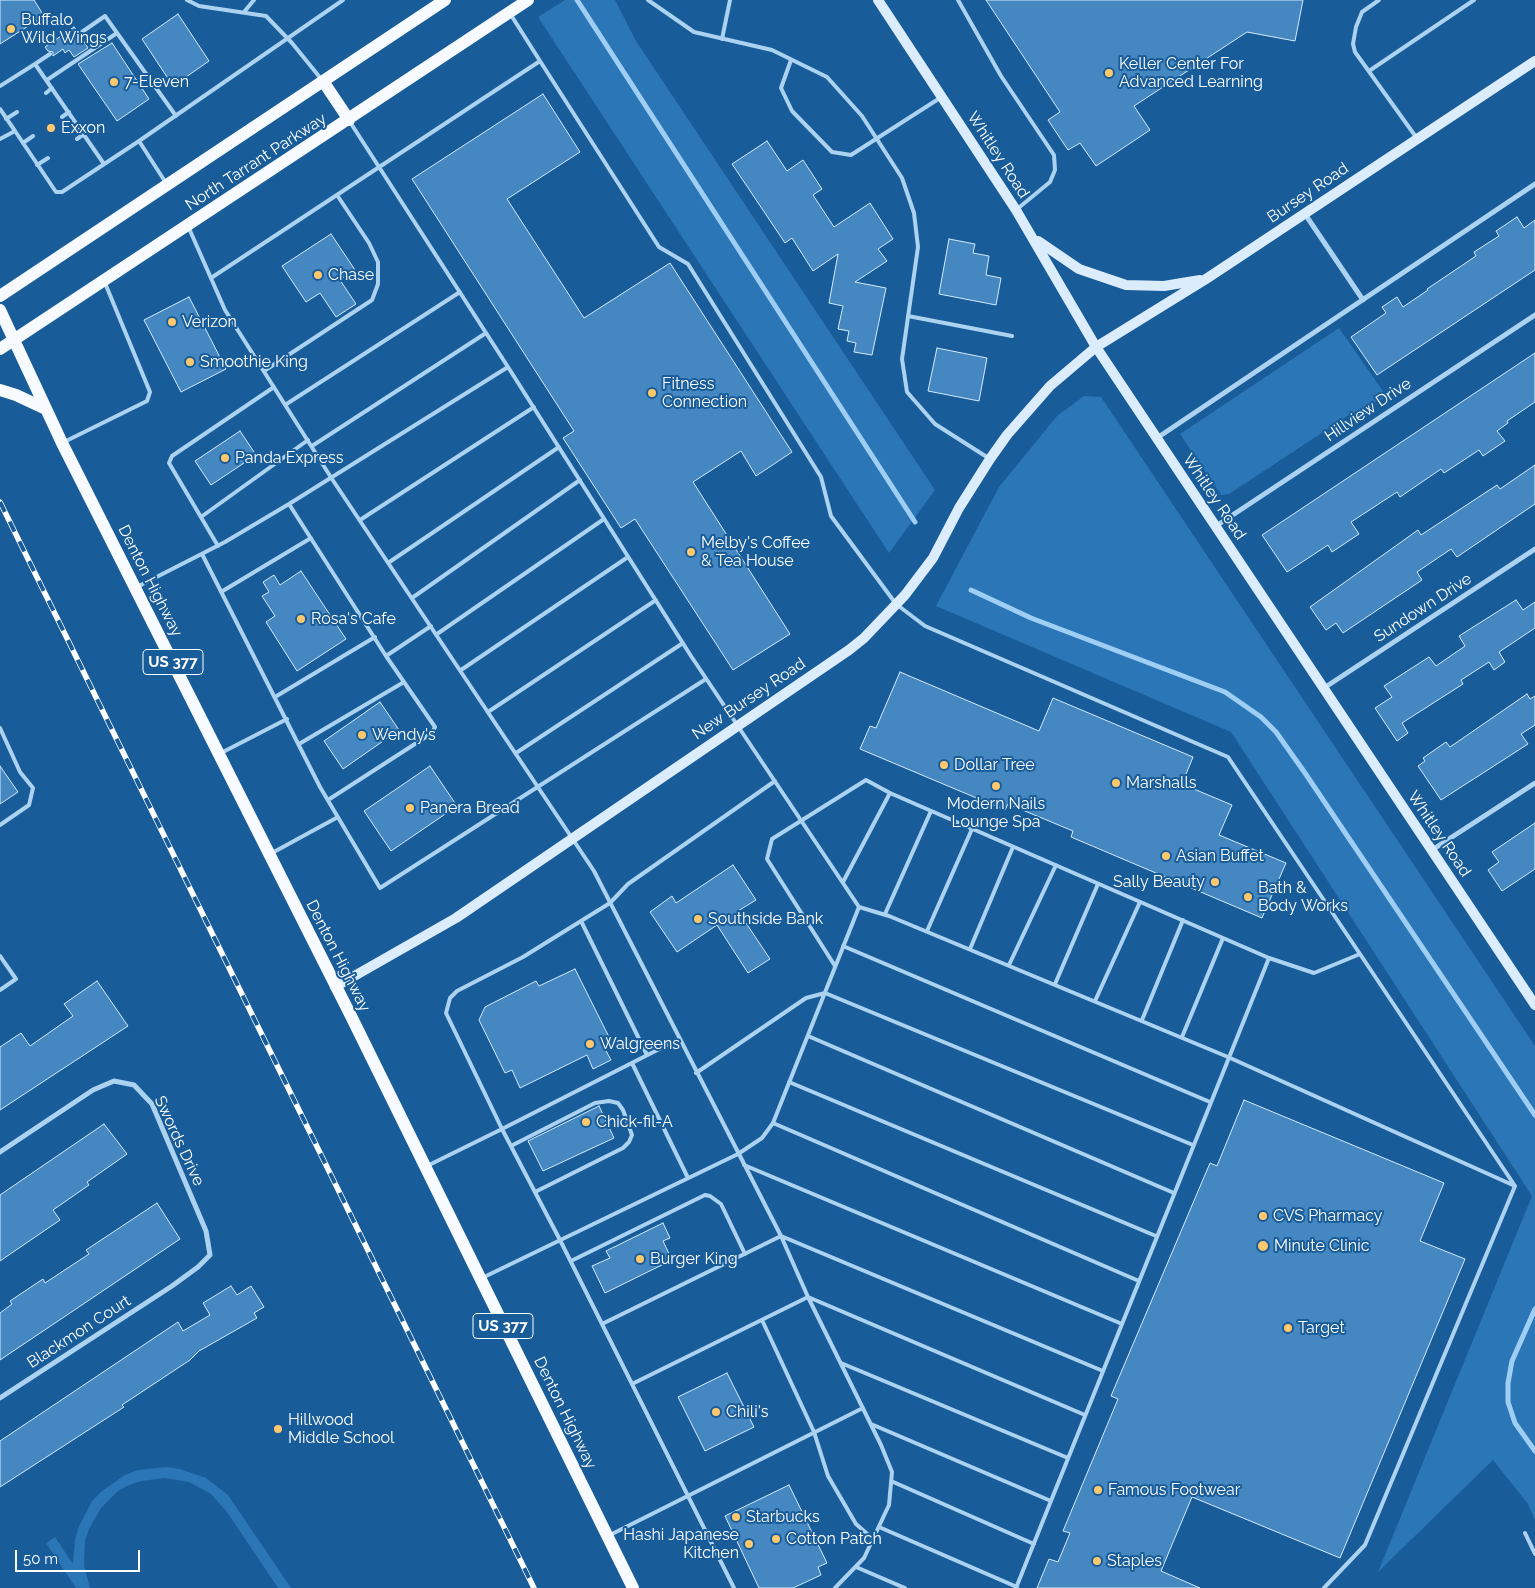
<!DOCTYPE html>
<style>
body{margin:0}
#map{position:relative;width:1535px;height:1588px;overflow:hidden;background:#185c99;font-family:Raleway,sans-serif}
canvas{display:block}
.scale{position:absolute;left:15px;top:1550px;width:125px;height:22px;box-sizing:border-box;border:2px solid #fff;border-top:0;padding-left:6px;font-size:15px;line-height:18px;white-space:nowrap;color:#fff;-webkit-text-stroke:4px #185c99;paint-order:stroke}
</style>
<div id="map">
<canvas width="1535" height="1588"></canvas>
<div class="scale">50 m</div>
</div>
<script>
const c = document.querySelector('canvas').getContext('2d');
c.lineJoin = 'round';
function fillPath(path, color) { c.fillStyle = color; c.fill(path, 'evenodd'); }
const poly = rows => new Path2D(rows.map(r => 'M' + r).join(''));
function stroke(path, color, width, dash) { c.strokeStyle = color; c.lineWidth = width; c.lineCap = dash ? 'butt' : 'round'; c.setLineDash(dash || []); c.stroke(path); }
function label(font, color, halo, rows, align = 'center') {
  c.font = font + ' Raleway,sans-serif'; c.lineWidth = 4; c.setLineDash([]); c.textBaseline = 'middle'; c.strokeStyle = halo; c.fillStyle = color; for (const [text, x, y, turn = 0] of rows) {
    c.save(); c.translate(x, y); c.rotate((+turn || 0) * Math.PI / 180); c.textAlign = isNaN(turn) ? turn : align; if (halo) c.strokeText(text, 0, 0); c.fillText(text, 0, 0); c.restore();
  }
}
fillPath(poly([
 [565,0,615,0,636,41,935,490,889,553,538,17],
 [1339,328,1387,397,1349,415,1229,494,1221,495,1180,434],
 [1084,396,1101,397,1535,1046,1535,1520,1528,1504,1493,1460,1378,1572,1532,1196,1231,732,936,606,999,487,1057,416],
 [166,1467,180,1469,206,1478,228,1495,291,1588,278,1588,227,1512,211,1494,189,1482,165,1478,141,1481,129,1485,118,1491,101,1508,89,1529,85,1541,84,1566,90,1588,76,1588,46,1543,55,1537,73,1564,75,1539,79,1526,92,1501,102,1491,125,1475,138,1470]
]), '#2b76b6');
stroke(poly([
 [577,0,915,522],
 [971,590,1031,618,1225,692,1261,717,1276,732,1305,773,1535,1115],
 [1535,1309,1512,1361,1508,1383,1508,1402,1515,1423,1535,1451]
]), '#9fcef4', 5);
const building = poly([
 [0,0,34,0,44,16,0,44,0,0],
 [986,0,1303,0,1295,41,1247,32,1134,106,1150,130,1096,166,1080,143,1068,150,1048,120,1060,112,986,0],
 [178,14,209,61,173,86,142,39,178,14],
 [74,27,77,31,76,36,81,37,88,48,74,57,69,50,65,53,63,49,53,56,53,52,48,51,45,47,74,27],
 [112,43,149,99,117,121,78,64,112,43],
 [543,94,580,152,507,199,584,318,670,263,792,452,756,476,741,451,693,482,790,634,733,670,635,519,621,528,563,438,574,431,412,179,543,94],
 [767,141,787,171,803,160,822,189,813,195,834,227,870,203,893,239,878,249,887,261,855,282,886,288,872,355,854,352,856,343,847,341,849,331,838,329,843,306,829,303,838,254,813,271,792,238,785,243,732,164,767,141],
 [1517,217,1524,228,1535,220,1535,270,1377,375,1351,337,1386,313,1382,307,1397,297,1403,307,1428,290,1427,289,1476,256,1474,252,1499,236,1496,231,1517,217],
 [331,234,355,270,340,280,356,304,336,317,320,293,306,302,282,266,331,234],
 [949,239,975,244,973,253,989,256,986,275,1001,278,996,305,939,294,949,239],
 [189,297,226,369,181,392,144,320,189,297],
 [937,348,987,358,979,401,928,391,937,348],
 [1535,353,1535,402,1507,421,1508,423,1497,431,1505,441,1483,456,1479,450,1444,473,1441,469,1400,497,1397,492,1351,522,1359,534,1332,552,1328,545,1287,572,1262,535,1535,353],
 [240,431,256,455,211,485,195,461,240,431],
 [1535,465,1535,504,1457,557,1451,549,1417,572,1422,580,1343,633,1336,623,1326,630,1310,607,1418,530,1421,535,1497,485,1500,489,1535,465],
 [301,571,346,639,297,671,266,622,275,616,262,596,269,592,263,582,274,575,280,585,301,571],
 [1516,600,1523,610,1535,602,1535,628,1499,652,1505,662,1494,670,1489,662,1461,680,1463,684,1402,723,1408,733,1397,741,1375,708,1392,697,1384,686,1429,657,1436,666,1465,646,1459,636,1516,600],
 [900,672,1039,731,1053,698,1193,757,1182,784,1232,805,1219,835,1286,863,1262,918,1071,837,1073,831,1008,804,1005,810,860,749,870,726,876,728,900,672],
 [1527,694,1530,699,1535,696,1535,725,1521,734,1528,744,1441,800,1418,766,1425,761,1423,758,1446,742,1450,747,1527,694],
 [380,702,399,730,343,769,324,741,380,702],
 [0,766,18,792,0,804,0,766],
 [430,766,457,806,391,851,364,811,430,766],
 [1535,823,1535,869,1502,891,1488,870,1499,862,1492,852,1535,823],
 [733,865,756,900,738,911,770,959,748,973,717,925,677,952,650,912,672,896,676,903,733,865],
 [575,969,612,1043,604,1047,611,1060,593,1069,587,1055,520,1088,512,1070,505,1073,479,1020,485,1007,536,981,539,986,575,969],
 [97,981,128,1026,0,1110,0,1047,21,1033,30,1046,73,1016,64,1004,97,981],
 [1244,1100,1444,1183,1420,1241,1465,1259,1340,1558,1192,1497,1161,1571,1200,1588,1037,1588,1049,1559,1058,1562,1070,1533,1063,1531,1118,1399,1111,1396,1210,1163,1217,1166,1244,1100],
 [599,1106,614,1138,543,1171,528,1141,599,1106],
 [104,1124,127,1154,87,1182,89,1185,53,1210,60,1220,0,1261,0,1195,104,1124],
 [157,1203,180,1239,0,1360,0,1313,12,1304,10,1301,43,1279,45,1283,89,1254,86,1250,157,1203],
 [663,1223,670,1238,663,1241,672,1260,605,1293,592,1266,610,1258,606,1251,663,1223],
 [231,1286,237,1295,251,1286,264,1307,254,1313,257,1318,199,1351,190,1360,122,1405,124,1407,0,1487,0,1441,178,1322,183,1331,210,1315,203,1303,231,1286],
 [727,1373,754,1427,705,1451,678,1397,727,1373],
 [789,1485,827,1563,818,1567,821,1575,793,1588,759,1588,725,1516,789,1485]
]);
fillPath(building, '#4587c1');
stroke(building, '#d4eafc', 1);
stroke(poly([
 [187,0,199,6,266,16,292,43,322,80],
 [648,0,694,32,772,50,827,77,862,116,902,178,914,213,918,247,902,359,907,392,935,424,990,459],
 [958,0,1001,76,1054,155,1055,170,1050,182,1016,210],
 [1379,0,1362,12,1356,27,1353,44,1355,52,1416,137],
 [244,12,254,0],
 [79,34,105,16,176,116],
 [722,39,730,0],
 [791,60,781,88,792,111,832,152,851,155,940,98],
 [540,61,659,247,688,264,821,477,831,516,896,604,925,626,1228,757,1360,954,1314,973,1269,958,890,793],
 [35,64,50,54],
 [1369,71,1474,0],
 [47,80,117,33],
 [0,86,35,64,104,164],
 [46,93,52,88],
 [0,109,15,131],
 [62,117,69,112],
 [6,119,17,112],
 [0,139,15,131,56,192,62,192,139,141,166,183],
 [77,139,84,134],
 [139,141,343,0],
 [23,143,33,136],
 [37,165,48,158],
 [188,226,225,310,332,479,594,871,781,1236,808,1297,881,1445,892,1472,889,1505,864,1558,835,1588],
 [211,278,540,61,511,15],
 [908,316,1012,336],
 [264,371,372,300,378,284,378,262,369,243,337,195],
 [285,405,460,292],
 [64,442,147,401,150,392,105,283],
 [312,446,486,333],
 [289,504,386,656],
 [201,517,308,440],
 [360,520,534,407],
 [218,546,169,463,172,456,274,387],
 [202,554,320,787,380,888,706,679],
 [388,563,559,447],
 [137,587,225,542,289,504,508,367,350,122],
 [221,592,311,538],
 [412,598,580,480],
 [437,634,604,519],
 [461,670,628,557],
 [275,697,375,637],
 [488,712,656,600],
 [0,728,20,772,33,788,29,805,0,825],
 [299,744,404,682],
 [221,753,287,719],
 [516,753,683,643],
 [328,800,432,733,435,727,386,656,431,626],
 [272,853,338,817],
 [859,907,889,916,1228,1057,1515,1186],
 [885,914,931,811],
 [581,921,647,1055],
 [927,931,972,829],
 [843,946,1210,1102],
 [970,949,1013,847],
 [0,956,16,979,0,990],
 [1009,965,1056,865],
 [835,966,767,859,772,839,866,780,890,793,843,882],
 [1055,984,1098,884],
 [1095,1001,1140,902],
 [1142,1020,1183,920],
 [808,1036,1174,1193],
 [1182,1037,1223,938],
 [679,1039,502,1129,560,1240,734,1588],
 [632,1063,688,1178],
 [696,1073,806,998,825,993,1193,1145],
 [789,1082,1156,1236],
 [773,1123,1139,1281],
 [511,1146,595,1103,609,1101,618,1103,623,1110,632,1135,629,1142,623,1148,535,1192],
 [744,1165,1122,1324],
 [427,1166,502,1129,446,1013,450,998,457,991,523,957,610,903,628,884,775,781],
 [571,1261,705,1195,710,1196,721,1204,745,1254],
 [482,1278,738,1154,762,1138,773,1123,859,907,691,656,508,367],
 [762,1320,814,1432,828,1476,856,1524,873,1539],
 [602,1324,781,1236,1103,1371],
 [841,1363,1068,1458],
 [632,1384,808,1297,1085,1415],
 [871,1424,1051,1501],
 [891,1481,1034,1544],
 [879,1527,1017,1587],
 [1525,1533,1535,1554],
 [610,1535,863,1408],
 [856,1567,905,1588],
 [1016,1588,1269,958],
 [1324,1588,1365,1545,1515,1186,1360,954]
]), '#acd2f1', 4);
stroke(poly([
 [1305,214,1363,300],
 [1157,438,1535,184],
 [1216,526,1535,315],
 [1324,688,1535,549],
 [1432,850,1535,783],
 [0,1152,93,1090,114,1081,134,1085,152,1104,206,1231,210,1255,198,1267,172,1286,0,1398]
]), '#acd2f1', 5);
stroke(poly([
 [878,0,1016,210,1096,347,1535,1005],
 [1038,241,1079,269,1126,285,1164,286,1200,280],
 [335,987,456,918,849,650,864,638,905,595,933,558,959,508,990,459,1007,435,1050,386,1096,347,1206,279,1535,61]
]), '#dbecfc', 10);
stroke(poly([
 [323,81,349,120],
 [0,296,445,0],
 [0,310,62,443,351,1016,633,1588],
 [0,349,528,0],
 [0,390,16,395,46,409]
]), '#f7fbff', 12);
const rail = poly([
 [0,502,534,1588]
]);
stroke(rail, '#fff', 5.5);
stroke(rail, '#185c99', 4, [11]);
for (const [x, y, r, color] of [
 [11,29,5,"#ffc86d"],
 [1109,73,5,"#ffc86d"],
 [114,82,5,"#ffc86d"],
 [51,128,5,"#ffc86d"],
 [318,275,5,"#ffc86d"],
 [172,322,5,"#ffc86d"],
 [190,362,5,"#ffc86d"],
 [652,393,5,"#ffc86d"],
 [225,458,5,"#ffc86d"],
 [691,552,5,"#ffc86d"],
 [301,619,5,"#ffc86d"],
 [362,735,5,"#ffc86d"],
 [944,765,5,"#ffc86d"],
 [1116,783,5,"#ffc86d"],
 [996,786,5,"#ffc86d"],
 [410,808,5,"#ffc86d"],
 [1166,856,5,"#ffc86d"],
 [1215,882,5,"#ffc86d"],
 [1248,897,5,"#ffc86d"],
 [698,919,5,"#ffc86d"],
 [590,1044,5,"#ffc86d"],
 [586,1122,5,"#ffc86d"],
 [1263,1216,5,"#ffc86d"],
 [1263,1246,6,"#ffc86d"],
 [640,1259,5,"#ffc86d"],
 [1288,1328,5,"#ffc86d"],
 [716,1412,5,"#ffc86d"],
 [278,1429,5,"#ffc86d"],
 [1098,1490,5,"#ffc86d"],
 [736,1517,5,"#ffc86d"],
 [776,1539,5,"#ffc86d"],
 [749,1544,5,"#ffc86d"],
 [1097,1561,5,"#ffc86d"]
]) { const dot = new Path2D(); dot.arc(x, y, r, 0, 2 * Math.PI); c.fillStyle = color; c.fill(dot); stroke(dot, '#185c99', 2); }
for (const [x, y, w] of [
 [173,662,60],
 [503,1326,60]
]) { const box = new Path2D(); box.roundRect(x - w / 2, y - 12.5, w, 25, 4); c.fillStyle = '#185c99'; c.fill(box); stroke(box, '#fff', 1); }
label('bold 15px', '#fff', null, [
 ["US 377",173,662],
 ["US 377",503,1326]
]);
label('16px', '#fff', '#185c99', [
 ["Buffalo",21,20],
 ["Wild Wings",21,38],
 ["Keller Center For",1119,64],
 ["Advanced Learning",1119,82],
 ["7-Eleven",124,82],
 ["Exxon",61,128],
 ["Chase",328,275],
 ["Verizon",182,322],
 ["Smoothie King",200,362],
 ["Fitness",662,384],
 ["Connection",662,402],
 ["Panda Express",235,458],
 ["Melby's Coffee",701,543],
 ["& Tea House",701,561],
 ["Rosa's Cafe",311,619],
 ["Wendy's",372,735],
 ["Dollar Tree",954,765],
 ["Marshalls",1126,783],
 ["Modern Nails",996,804,"center"],
 ["Lounge Spa",996,822,"center"],
 ["Panera Bread",420,808],
 ["Asian Buffet",1176,856],
 ["Sally Beauty",1205,882,"right"],
 ["Bath &",1258,888],
 ["Body Works",1258,906],
 ["Southside Bank",708,919],
 ["Walgreens",600,1044],
 ["Chick-fil-A",596,1122],
 ["CVS Pharmacy",1273,1216],
 ["Minute Clinic",1274,1246],
 ["Burger King",650,1259],
 ["Target",1298,1328],
 ["Chili's",726,1412],
 ["Hillwood",288,1420],
 ["Middle School",288,1438],
 ["Famous Footwear",1108,1490],
 ["Starbucks",746,1517],
 ["Hashi Japanese",739,1535,"right"],
 ["Kitchen",739,1553,"right"],
 ["Cotton Patch",786,1539],
 ["Staples",1107,1561]
], 'left');
label('16px', '#fff', '#185c99', [
 ["Whitley Road",998,155,57],
 ["North Tarrant Parkway",256,162,-33],
 ["Bursey Road",1308,193,-34],
 ["Hillview Drive",1368,410,-34],
 ["Whitley Road",1214,497,56],
 ["Denton Highway",150,581,63],
 ["Sundown Drive",1423,608,-33],
 ["New Bursey Road",749,699,-34],
 ["Whitley Road",1439,834,56],
 ["Denton Highway",338,956,63],
 ["Swords Drive",179,1141,65],
 ["Blackmon Court",79,1332,-33],
 ["Denton Highway",565,1413,64]
]);
</script>
